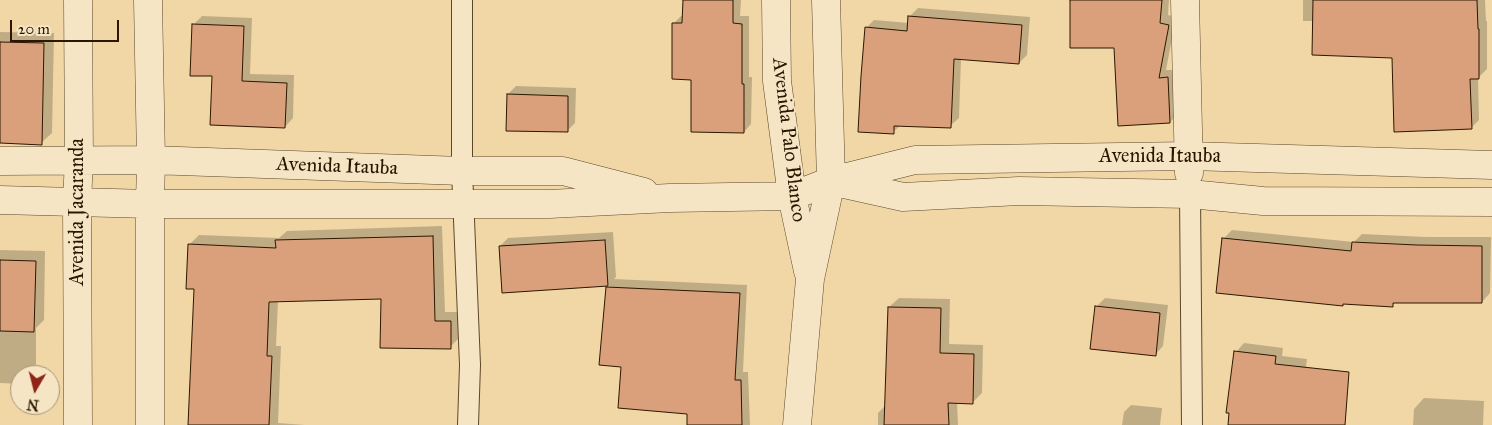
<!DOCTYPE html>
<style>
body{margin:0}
#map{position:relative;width:1492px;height:425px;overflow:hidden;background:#f1d7a6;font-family:"IM FELL Great Primer",serif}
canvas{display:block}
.north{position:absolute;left:10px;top:365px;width:50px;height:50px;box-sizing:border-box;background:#f6e5c5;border:1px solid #a59376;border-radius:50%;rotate:188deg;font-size:14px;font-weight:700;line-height:20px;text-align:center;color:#2b1700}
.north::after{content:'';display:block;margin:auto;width:18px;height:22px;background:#8f2418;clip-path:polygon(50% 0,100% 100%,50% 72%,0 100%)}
.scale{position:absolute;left:10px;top:20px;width:109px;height:22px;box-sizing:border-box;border:2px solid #2b1700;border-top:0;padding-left:6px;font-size:15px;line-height:18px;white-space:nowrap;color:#2b1700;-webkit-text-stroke:4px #f6e5c5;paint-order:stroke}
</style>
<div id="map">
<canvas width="1492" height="425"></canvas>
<div class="north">N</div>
<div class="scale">20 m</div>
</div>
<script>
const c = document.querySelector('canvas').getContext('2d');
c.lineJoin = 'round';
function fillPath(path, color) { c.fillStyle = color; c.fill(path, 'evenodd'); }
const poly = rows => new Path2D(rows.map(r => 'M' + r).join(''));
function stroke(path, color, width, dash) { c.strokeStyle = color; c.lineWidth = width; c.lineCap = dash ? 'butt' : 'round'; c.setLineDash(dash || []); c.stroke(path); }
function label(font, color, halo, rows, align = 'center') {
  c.font = font + ' "IM FELL Great Primer",serif'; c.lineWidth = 4; c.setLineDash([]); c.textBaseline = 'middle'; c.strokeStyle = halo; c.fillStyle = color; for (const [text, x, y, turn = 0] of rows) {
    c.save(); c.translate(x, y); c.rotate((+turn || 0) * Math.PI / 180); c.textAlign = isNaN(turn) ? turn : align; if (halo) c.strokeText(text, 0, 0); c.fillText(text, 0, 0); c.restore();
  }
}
fillPath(poly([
 [684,0,741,0,740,16,749,16,749,77,752,77,751,124,744,132,692,78,674,23,681,16,684,16],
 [1071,0,1169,0,1168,15,1176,17,1166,70,1175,70,1178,114,1170,122,1115,47],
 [1303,0,1485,0,1486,21,1487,21,1487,69,1478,78,1479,120,1471,128,1393,56,1314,21,1303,21],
 [918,8,1030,17,1027,55,1019,63,961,59,959,118,950,126,901,125,893,132,866,28,874,20,909,23,910,16],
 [202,16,252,18,250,74,294,75,293,118,285,127,213,75,193,25],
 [0,32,54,33,52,133,41,143,0,142],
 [516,86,576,88,575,123,567,131,508,94],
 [442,226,445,312,460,312,460,337,450,347,382,298,278,301,276,346,281,346,278,423,305,425,190,425,195,288,189,245,199,235,279,238,287,231],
 [1232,230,1354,242,1362,234,1427,237,1491,237,1490,293,1482,302,1396,302,1392,305,1344,303,1342,305,1223,239],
 [613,232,616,277,614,279,747,285,743,372,748,372,750,425,689,425,688,413,622,365,607,288,610,285,503,291,500,246,508,238],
 [0,250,45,251,44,320,36,328,36,374,34,375,20,375,20,384,0,383],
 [899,298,950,299,949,344,983,345,982,393,972,403,957,402,958,425,878,425,878,413,886,405,889,307],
 [1105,298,1168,305,1163,346,1155,355,1092,348,1097,306],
 [1244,343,1283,348,1282,356,1307,359,1299,425,1229,425,1236,352],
 [1424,398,1484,401,1483,425,1413,425,1414,409],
 [1131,405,1162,408,1160,425,1122,425,1124,412]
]), '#0003');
const building = poly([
 [683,0,733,0,733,23,742,24,742,84,744,84,744,133,691,132,691,80,672,79,672,23,682,23,683,0],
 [1070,0,1162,0,1160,23,1169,25,1159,78,1168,77,1170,123,1118,126,1114,48,1070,48,1070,0],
 [1313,0,1477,0,1478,29,1479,29,1479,79,1470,79,1472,129,1394,132,1392,58,1312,55,1313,0],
 [908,16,1022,25,1019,64,954,59,951,128,894,126,894,134,858,132,861,76,865,27,907,31,908,16],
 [192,24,244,26,242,81,287,83,285,128,210,125,212,76,190,76,192,24],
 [0,42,44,43,42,145,0,143,0,42],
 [507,94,568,96,568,132,506,131,507,94],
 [433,236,435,321,451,321,451,349,380,348,381,299,269,302,267,356,272,356,269,425,188,425,194,289,186,289,188,244,276,248,275,240,433,236],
 [1222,238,1351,251,1352,242,1417,245,1482,246,1482,303,1393,303,1393,307,1343,304,1343,306,1216,293,1222,238],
 [605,240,608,286,502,293,499,246,605,240],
 [0,260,36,261,34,332,0,331,0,260],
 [606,287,740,293,735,380,741,380,742,425,687,425,687,414,618,408,621,367,599,365,606,287],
 [1095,306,1160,313,1156,356,1090,349,1095,306],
 [888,307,941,308,940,353,974,354,973,404,948,403,949,425,884,425,888,307],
 [1234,351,1276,356,1275,364,1349,372,1345,425,1228,425,1229,413,1226,413,1234,351]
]);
fillPath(building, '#d9a07b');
stroke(building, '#2b1700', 1);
const lane = poly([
 [462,0,462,171,470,365,468,425],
 [1190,194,1192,425]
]);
const street = poly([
 [78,0,79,161,77,201,78,425],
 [148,0,151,160,150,204,150,425],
 [776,0,777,81,792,196,808,271],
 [1185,0,1189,173],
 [0,161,151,160,462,171,563,171,644,192],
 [1492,165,1189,156,915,160,831,181,903,197,1019,191,1190,194,1263,201,1492,202],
 [0,200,150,204,549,204,670,198,792,196,831,181],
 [797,425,810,279,831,181,826,0]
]);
stroke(lane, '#5c472a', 22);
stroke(street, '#5c472a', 29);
stroke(lane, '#f6e5c5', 20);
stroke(street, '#f6e5c5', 28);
label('20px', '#2b1700', '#f6e5c5', [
 ["Avenida Palo Blanco",788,140,83],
 ["Avenida Itauba",1160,157],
 ["Avenida Itauba",337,167,2],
 ["Avenida Jacaranda",78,212,-90]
]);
</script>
